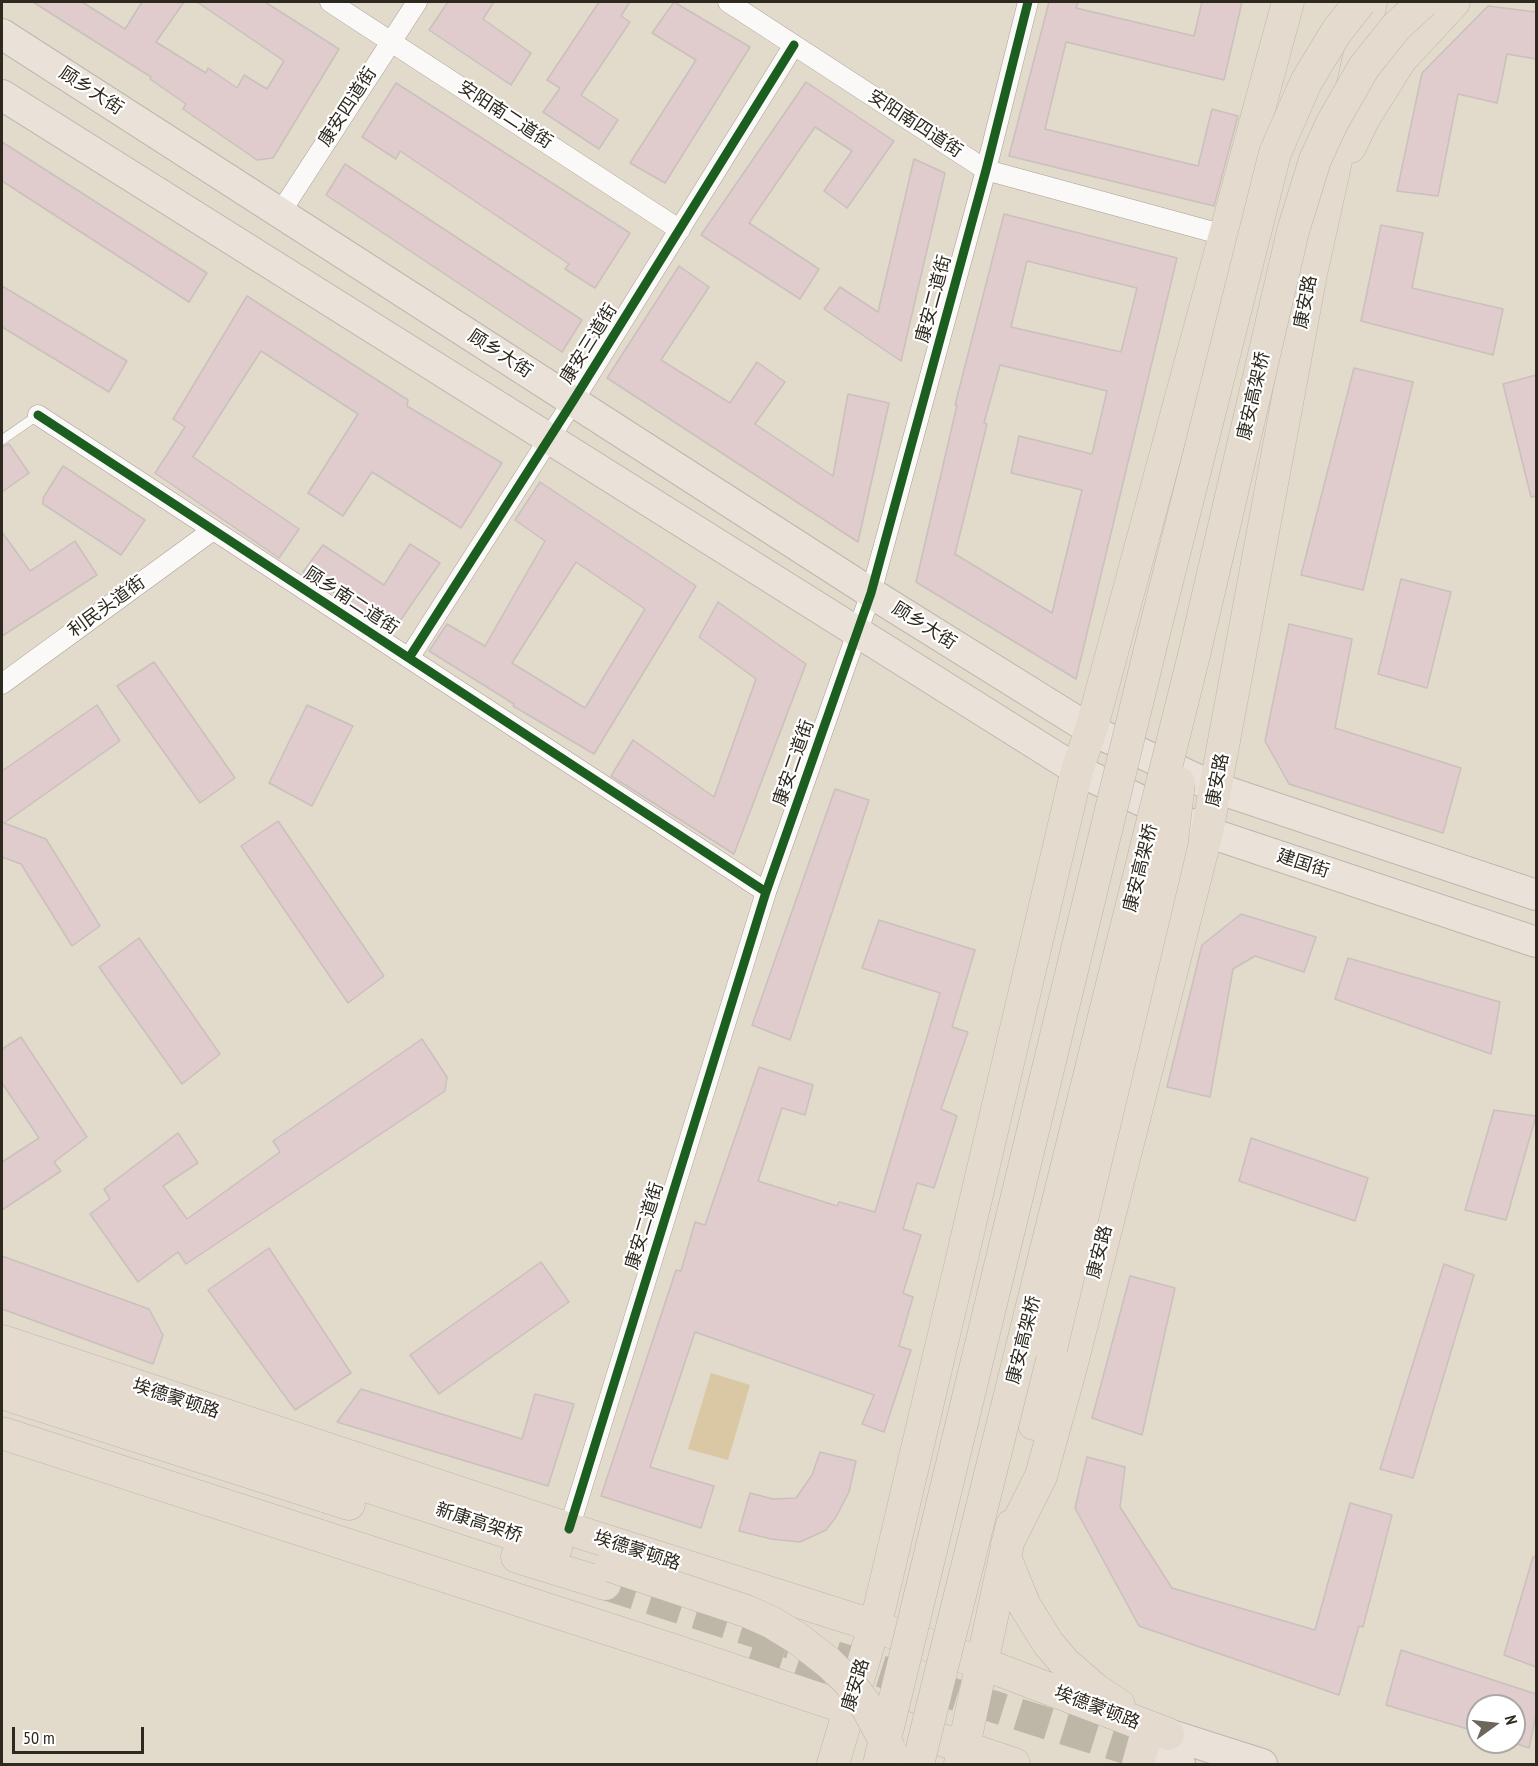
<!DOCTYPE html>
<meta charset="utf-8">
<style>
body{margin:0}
#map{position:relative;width:1538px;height:1766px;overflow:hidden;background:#e2dacb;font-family:"PT Sans Narrow",sans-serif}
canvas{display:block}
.frame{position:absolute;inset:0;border:3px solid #2e291e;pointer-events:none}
.north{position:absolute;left:1466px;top:1694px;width:60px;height:60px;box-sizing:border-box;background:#fff;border:2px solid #aba9a5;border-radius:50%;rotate:75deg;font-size:16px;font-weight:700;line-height:24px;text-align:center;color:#2e291e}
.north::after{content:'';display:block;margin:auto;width:21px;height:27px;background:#6d675b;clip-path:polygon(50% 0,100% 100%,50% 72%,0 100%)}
.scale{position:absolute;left:12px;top:1727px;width:132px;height:27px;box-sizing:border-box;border:3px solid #2e291e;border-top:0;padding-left:8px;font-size:18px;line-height:21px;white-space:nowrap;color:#2e291e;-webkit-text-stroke:4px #fff;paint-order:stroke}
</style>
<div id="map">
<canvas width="1538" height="1766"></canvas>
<div class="frame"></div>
<div class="north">N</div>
<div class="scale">50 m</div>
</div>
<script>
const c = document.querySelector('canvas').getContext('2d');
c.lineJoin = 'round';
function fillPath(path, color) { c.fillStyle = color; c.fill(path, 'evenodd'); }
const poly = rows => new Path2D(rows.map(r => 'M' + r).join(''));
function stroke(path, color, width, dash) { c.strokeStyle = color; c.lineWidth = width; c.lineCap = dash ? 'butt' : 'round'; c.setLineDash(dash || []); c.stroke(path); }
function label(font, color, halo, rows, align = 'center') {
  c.font = font + ' "PT Sans Narrow","Noto Sans SC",sans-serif'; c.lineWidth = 4.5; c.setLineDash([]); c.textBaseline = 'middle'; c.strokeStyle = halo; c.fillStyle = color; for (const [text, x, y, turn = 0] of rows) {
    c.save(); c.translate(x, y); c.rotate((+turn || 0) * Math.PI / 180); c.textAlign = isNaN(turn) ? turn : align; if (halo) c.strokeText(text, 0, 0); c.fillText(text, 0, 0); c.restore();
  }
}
fillPath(poly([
 [711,1373,750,1385,728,1460,688,1449]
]), '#dac7a4');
const building = poly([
 [33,2,82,2,125,29,142,2,184,2,156,42,206,73,208,68,237,88,244,75,267,89,284,61,197,2,265,2,339,49,273,158,257,160,183,109,186,104,150,79,151,77,33,2],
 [448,2,494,2,483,19,531,53,511,85,429,30,448,2],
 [599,2,630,2,621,16,630,22,581,95,618,120,599,149,543,112,560,88,547,80,599,2],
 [674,2,750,47,665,183,630,163,696,60,652,33,674,2],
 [1049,2,1078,2,1076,8,1194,36,1202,2,1242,2,1224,80,1066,42,1045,129,1198,166,1212,109,1238,116,1214,206,1009,156,1049,2],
 [1488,6,1536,12,1536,59,1507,54,1497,103,1458,94,1438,196,1397,191,1422,73,1488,6],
 [806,82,894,141,847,208,824,191,852,151,815,127,749,223,819,269,800,299,701,235,806,82],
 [396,83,630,233,595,288,565,269,569,264,400,151,396,159,362,137,396,83],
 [2,142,207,273,189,302,2,181,2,142],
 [914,159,945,173,901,361,824,309,840,287,878,312,914,159],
 [345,164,582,320,562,352,326,195,345,164],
 [1004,214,1177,258,1076,679,916,582,957,405,955,405,1004,214],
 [1027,261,1137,288,1121,352,1011,327,1027,261],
 [1000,365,1107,391,1092,454,1019,436,1011,473,1082,490,1052,613,955,554,987,424,984,423,1000,365],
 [1381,225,1423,233,1412,288,1503,309,1493,355,1361,321,1381,225],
 [679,266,709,287,661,360,730,403,757,362,785,382,755,424,833,476,848,394,889,403,858,542,607,378,679,266],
 [2,286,127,361,109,392,2,327,2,286],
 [247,296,408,400,407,406,502,463,461,528,372,472,343,516,308,493,358,414,261,351,193,457,299,529,279,558,155,473,185,427,173,419,247,296],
 [1354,368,1413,382,1363,590,1301,575,1354,368],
 [1536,375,1536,496,1531,497,1503,384,1536,375],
 [9,444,29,473,2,492,2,447,9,444],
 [63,466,145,520,121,555,43,504,43,498,63,466],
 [540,482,696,586,594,754,513,706,514,704,429,651,447,624,485,646,545,541,515,520,540,482],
 [576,562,645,609,585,708,512,663,576,562],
 [2,532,30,571,75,541,97,575,2,636,2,532],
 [410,544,440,563,393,631,303,572,323,545,384,585,410,544],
 [1401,579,1451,592,1427,688,1378,674,1401,579],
 [718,602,806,664,734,854,611,776,633,740,714,797,756,679,699,637,718,602],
 [1289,624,1352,639,1335,728,1461,768,1443,833,1289,784,1265,741,1289,624],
 [154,662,235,778,200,803,117,686,154,662],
 [97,705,120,741,4,823,46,839,100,926,72,946,21,864,2,857,2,771,97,705],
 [307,705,353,726,312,806,269,783,307,705],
 [835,789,869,800,790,1040,752,1025,835,789],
 [278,821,384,976,348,1003,241,846,278,821],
 [1241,914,1316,937,1304,972,1255,956,1233,969,1210,1097,1167,1087,1202,945,1241,914],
 [879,920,975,950,952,1027,968,1032,941,1109,957,1116,934,1188,917,1183,903,1229,921,1235,903,1293,913,1297,899,1346,911,1350,884,1432,862,1424,874,1395,695,1332,650,1467,714,1486,701,1528,601,1496,676,1270,681,1271,695,1222,705,1225,759,1067,813,1085,805,1115,782,1108,758,1181,837,1206,839,1202,875,1212,940,993,862,968,879,920],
 [139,938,220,1054,182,1084,99,967,139,938],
 [1348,958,1500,1002,1491,1054,1335,999,1348,958],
 [21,1037,87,1137,54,1162,61,1171,2,1210,2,1162,39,1138,2,1083,2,1049,21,1037],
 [422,1039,447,1077,445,1091,186,1264,178,1252,138,1282,90,1214,110,1199,104,1189,178,1133,198,1163,163,1186,187,1219,280,1152,273,1141,422,1039],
 [1494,1110,1536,1116,1506,1220,1465,1210,1494,1110],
 [1251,1138,1368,1178,1355,1221,1239,1181,1251,1138],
 [269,1248,351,1373,295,1410,208,1290,269,1248],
 [2,1256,149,1309,163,1335,153,1364,2,1309,2,1256],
 [541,1262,569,1302,439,1394,410,1355,541,1262],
 [1444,1264,1474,1275,1413,1478,1380,1469,1444,1264],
 [1130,1276,1175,1288,1142,1435,1092,1418,1130,1276],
 [361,1389,522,1439,535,1394,574,1404,548,1486,337,1422,361,1389],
 [820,1452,856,1461,849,1492,836,1517,826,1530,800,1542,771,1539,739,1531,750,1493,773,1499,796,1498,812,1475,820,1452],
 [1087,1457,1125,1467,1120,1507,1172,1588,1315,1630,1350,1503,1392,1515,1363,1627,1359,1626,1339,1695,1139,1626,1075,1508,1087,1457],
 [1533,1557,1536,1557,1536,1667,1504,1655,1533,1557],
 [1401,1650,1536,1694,1536,1715,1529,1748,1514,1743,1514,1706,1478,1706,1478,1732,1386,1705,1401,1650]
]);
fillPath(building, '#e0cbcd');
stroke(building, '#cac0bc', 1.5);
stroke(poly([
 [605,1584,791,1643],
 [751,1652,855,1685],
 [835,1657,1161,1759]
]), '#beb7a8', 32, [32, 16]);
const service = poly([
 [2,440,38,415]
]);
const minor = poly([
 [330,2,680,230],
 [728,2,986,170,1224,235],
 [280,213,417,2],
 [38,415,766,892],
 [409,658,573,401,794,45],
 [2,684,213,530],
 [569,1529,766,892,871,593,986,170,1028,2]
]);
const primary = poly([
 [2,34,871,593,1091,730,1216,788,1536,895],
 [2,95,1077,770,1207,832,1536,942],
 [1168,1734,1262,1764],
 [1161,1759,1180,1764]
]);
const trunk = poly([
 [1350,147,1364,118,1401,59,1454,2],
 [2,1341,569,1529,856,1620,981,1663,1168,1734],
 [2,1367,556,1548],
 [2,1393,349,1504],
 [1034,1424,1051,1349],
 [2,1433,670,1649,1014,1764],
 [1007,1544,1041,1476,1071,1367,1207,832,1311,274,1371,2],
 [517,1557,605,1584],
 [1005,1557,1025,1606,1048,1643,1065,1663,1096,1690,1119,1705],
 [833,1764,880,1606,1077,770,1091,730,1288,2],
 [960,1764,1012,1525],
 [1138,1764,1148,1728]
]);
stroke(service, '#a69f94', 10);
stroke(minor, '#a69f94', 21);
stroke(primary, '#bbb7af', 32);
stroke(trunk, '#bbb7af', 33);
stroke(service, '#fbf9f7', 9);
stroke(minor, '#fbf9f7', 20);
stroke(primary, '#eae2d9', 30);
stroke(trunk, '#e4dace', 32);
const trunkBridge = poly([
 [1051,1349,1172,841,1179,783],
 [611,1566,746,1611,771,1622,797,1638,828,1662,849,1682,865,1704,890,1750],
 [879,1764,1154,633,1275,153,1306,82,1337,31,1360,2],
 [918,1764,1195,651,1293,231,1315,160,1332,123,1364,67,1396,27,1423,2]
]);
stroke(trunkBridge, '#bbb7af', 33, []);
stroke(trunkBridge, '#e4dace', 32);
stroke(poly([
 [38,415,766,892],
 [409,658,573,401,794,45],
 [569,1529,766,892,871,593,986,170,1028,2]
]), '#1b5e20', 9);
label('18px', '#2e291e', '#fff', [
 ["顾乡大街",91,91,33],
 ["康安四道街",348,107,-57],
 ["安阳南二道街",505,115,33],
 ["安阳南四道街",915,124,33],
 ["康安二道街",934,299,-75],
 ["康安路",1306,302,-79],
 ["康安三道街",589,344,-58],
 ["顾乡大街",500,354,33],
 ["康安高架桥",1254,396,-77],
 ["顾乡南二道街",351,601,33],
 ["利民头道街",107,607,-36],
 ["顾乡大街",924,626,32],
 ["康安二道街",794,763,-71],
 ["康安路",1218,780,-79],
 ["建国街",1303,864,18],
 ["康安高架桥",1141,868,-76],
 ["康安二道街",645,1226,-73],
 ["康安路",1100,1252,-76],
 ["康安高架桥",1024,1340,-76],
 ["埃德蒙顿路",176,1399,18],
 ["新康高架桥",479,1523,18],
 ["埃德蒙顿路",637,1551,18],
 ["康安路",856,1685,-73],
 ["埃德蒙顿路",1097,1708,21]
]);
</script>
